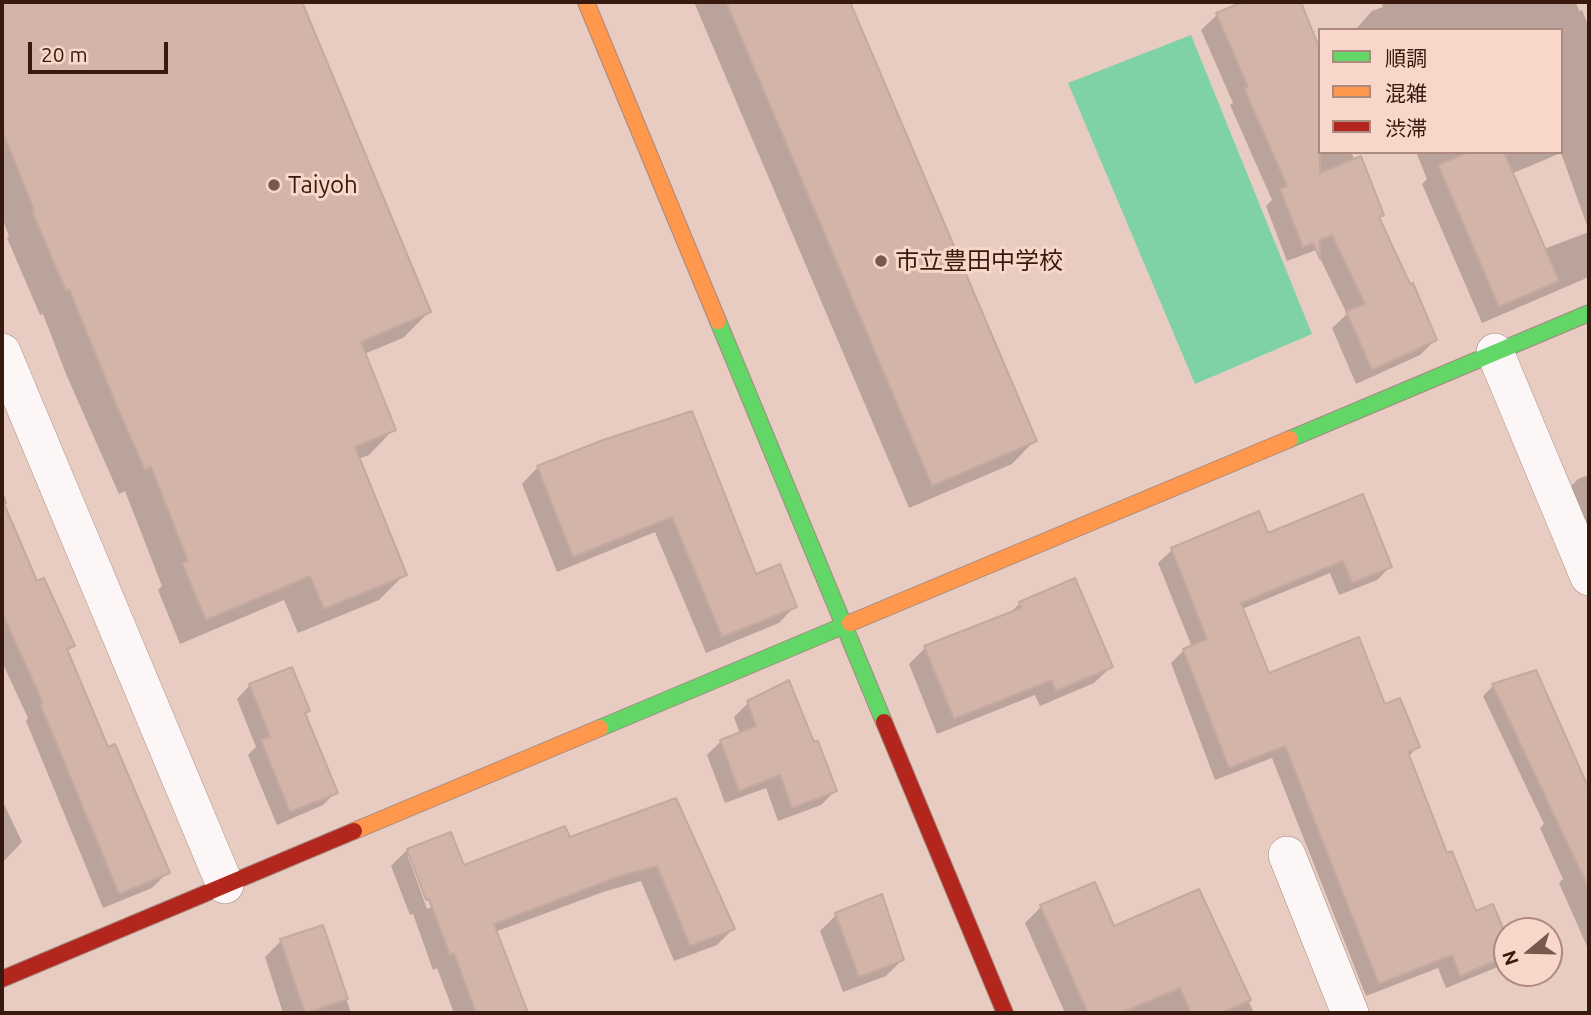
<!DOCTYPE html>
<meta charset="utf-8">
<style>
body{margin:0}
#map{position:relative;width:1591px;height:1015px;overflow:hidden;background:#e8ccc2;font-family:Ubuntu,"Noto Sans JP",sans-serif}
canvas{display:block}
.frame{position:absolute;inset:0;border:4px solid #38190d;pointer-events:none}
.legend{position:absolute;left:1318px;top:28px;width:245px;height:126px;box-sizing:border-box;background:#f9d6ca;border:2px solid #ac8a7e;margin:0;padding:9px 12px;list-style:none;font-size:21px;color:#38190d}
.legend li{display:flex;align-items:center;gap:14px;height:35px}
.legend b{width:35px;border:2px solid #ac8a7e}
.north{position:absolute;left:1493px;top:917px;width:70px;height:70px;box-sizing:border-box;background:#f9d6ca;border:2px solid #ac8a7e;border-radius:50%;rotate:251deg;font-size:19px;font-weight:700;line-height:28px;text-align:center;color:#38190d}
.north::after{content:'';display:block;margin:auto;width:24px;height:32px;background:#76584c;clip-path:polygon(50% 0,100% 100%,50% 72%,0 100%)}
.scale{position:absolute;left:28px;top:42px;width:140px;height:32px;box-sizing:border-box;border:4px solid #38190d;border-top:0;padding-left:9px;font-size:21px;line-height:24px;white-space:nowrap;color:#38190d;-webkit-text-stroke:5px #f9d6ca;paint-order:stroke}
</style>
<div id="map">
<canvas width="1591" height="1015"></canvas>
<div class="frame"></div>
<ul class="legend">
<li><b style="height:9px;background:#63d668"></b>順調</li>
<li><b style="height:9px;background:#ff974d"></b>混雑</li>
<li><b style="height:9px;background:#b3261e"></b>渋滞</li>
</ul>
<div class="north">N</div>
<div class="scale">20 m</div>
</div>
<script>
const c = document.querySelector('canvas').getContext('2d');
c.lineJoin = 'round';
function fillPath(path, color) { c.fillStyle = color; c.fill(path, 'evenodd'); }
const poly = rows => new Path2D(rows.map(r => 'M' + r).join(''));
function stroke(path, color, width, dash) { c.strokeStyle = color; c.lineWidth = width; c.lineCap = dash ? 'butt' : 'round'; c.setLineDash(dash || []); c.stroke(path); }
function label(font, color, halo, rows, align = 'center') {
  c.font = font + ' Ubuntu,"Noto Sans JP",sans-serif'; c.lineWidth = 6; c.setLineDash([]); c.textBaseline = 'middle'; c.strokeStyle = halo; c.fillStyle = color; for (const [text, x, y, turn = 0] of rows) {
    c.save(); c.translate(x, y); c.rotate((+turn || 0) * Math.PI / 180); c.textAlign = isNaN(turn) ? turn : align; if (halo) c.strokeText(text, 0, 0); c.fillText(text, 0, 0); c.restore();
  }
}
fillPath(poly([
 [1191,35,1312,334,1195,384,1068,83]
]), '#7fd2a5');
fillPath(poly([
 [2,2,305,2,302,6,429,312,403,338,364,354,394,429,369,455,358,459,405,574,379,600,298,633,284,600,180,644,158,590,162,586,125,491,119,494,66,374,43,314,40,315,7,238,9,236,2,218],
 [694,2,848,2,1035,440,1012,464,909,508],
 [1247,2,1299,2,1320,55,1320,152,1351,152,1381,215,1377,219,1435,340,1420,355,1356,384,1332,328,1347,314,1316,250,1287,261,1266,206,1272,200,1230,105,1233,103,1201,30,1217,15],
 [1381,2,1576,2,1579,11,1582,10,1589,27,1589,231,1561,153,1511,174,1544,249,1589,232,1589,277,1482,323,1422,184,1427,179,1416,152,1561,152,1561,30,1355,30,1372,11,1383,7],
 [604,441,755,576,795,606,779,623,706,653,655,532,557,572,522,484,538,467],
 [1589,475,1589,562,1562,496,1578,479],
 [2,490,7,503,4,506,36,584,73,646,67,652,107,750,168,872,152,888,103,908,26,721,28,718,2,662],
 [1258,514,1267,536,1390,567,1377,580,1339,595,1330,573,1242,609,1268,675,1384,706,1418,747,1408,757,1446,855,1475,914,1507,942,1507,958,1498,967,1446,988,1438,968,1366,996,1272,758,1215,780,1171,663,1184,650,1192,647,1158,563,1172,550],
 [1020,603,1111,667,1094,683,1040,706,1035,695,937,734,909,664,925,648,1009,614],
 [788,682,813,744,835,791,821,805,778,821,766,788,725,803,707,755,721,741,740,734,734,717,748,703],
 [250,685,308,711,304,715,336,792,323,805,277,825,248,755,256,747,237,699],
 [1493,686,1570,750,1589,797,1589,951,1559,883,1563,879,1540,828,1544,824,1483,696],
 [2,800,22,842,2,863],
 [675,800,733,929,717,945,674,961,641,881,603,892,495,932,526,1013,454,1013,437,968,433,970,413,914,410,915,391,866,407,850,463,867,569,840],
 [408,856,411,856,431,907,427,909],
 [1198,891,1254,1013,1065,1013,1025,923,1041,907,1113,928],
 [836,915,902,960,886,976,843,992,820,931],
 [322,927,351,1013,283,1013,265,957,281,941]
]), '#0003');
const building = poly([
 [2,2,302,2,431,312,361,342,396,430,355,447,407,575,324,609,310,576,206,620,182,563,188,561,151,467,145,470,118,409,69,289,66,291,32,211,34,210,2,130,2,2],
 [726,2,850,2,1037,441,932,486,726,2],
 [1243,2,1301,2,1320,50,1320,173,1361,156,1384,215,1379,217,1410,284,1413,283,1437,340,1372,370,1346,311,1365,304,1332,235,1320,240,1320,259,1313,243,1303,247,1280,189,1287,186,1244,88,1248,87,1216,13,1243,2],
 [1469,152,1504,152,1559,281,1499,307,1438,165,1469,152],
 [692,411,756,574,780,564,797,607,722,637,672,517,573,557,537,466,603,440,692,411],
 [1363,494,1392,567,1352,583,1343,561,1241,603,1269,673,1359,637,1385,704,1400,698,1420,747,1408,752,1447,853,1452,851,1476,911,1493,904,1507,938,1507,956,1460,976,1452,955,1379,984,1285,746,1229,768,1183,649,1207,639,1171,548,1259,511,1268,533,1363,494],
 [2,499,37,581,44,578,75,646,67,649,108,747,115,744,170,873,119,894,40,704,43,703,2,613,2,499],
 [1075,578,1113,667,1056,691,1052,680,954,719,924,646,1021,608,1019,602,1075,578],
 [292,667,310,711,305,713,338,793,290,812,261,740,270,736,249,684,292,667],
 [1536,670,1589,789,1589,889,1492,684,1536,670],
 [789,680,814,742,818,741,837,791,792,808,780,775,739,791,720,740,756,726,747,701,789,680],
 [676,798,735,929,690,946,657,866,620,876,494,924,528,1013,476,1013,454,953,450,955,429,899,426,900,407,849,451,832,464,865,565,826,570,837,676,798],
 [1095,882,1114,926,1199,889,1251,1000,1221,1013,1191,1013,1180,988,1121,1013,1088,1013,1040,905,1095,882],
 [882,894,904,960,859,977,835,913,882,894],
 [323,925,348,999,305,1013,280,939,323,925]
]);
fillPath(building, '#d2b4a9');
stroke(building, '#c5a99f', 2);
const street = poly([
 [2,352,225,885],
 [1495,352,1589,577],
 [1287,855,1350,1013]
]);
const fast = poly([
 [718,321,884,722],
 [1290,439,1589,313],
 [600,728,850,623]
]);
const slow = poly([
 [586,2,718,321],
 [850,623,1290,439],
 [354,831,600,728]
]);
const jam = poly([
 [884,722,1005,1013],
 [2,979,354,831]
]);
stroke(street, '#a4897f', 38);
stroke(fast, '#a4897f', 18);
stroke(slow, '#a4897f', 18);
stroke(jam, '#a4897f', 18);
stroke(street, '#fcf7f6', 37);
stroke(fast, '#63d668', 16);
stroke(slow, '#ff974d', 16);
stroke(jam, '#b3261e', 16);
for (const [x, y, r, color] of [
 [274,185,7,"#76584c"],
 [881,261,7,"#76584c"]
]) { const dot = new Path2D(); dot.arc(x, y, r, 0, 2 * Math.PI); c.fillStyle = color; c.fill(dot); stroke(dot, '#f9d6ca', 2.5); }
label('24px', '#38190d', '#f9d6ca', [
 ["Taiyoh",288,185],
 ["市立豊田中学校",895,261]
], 'left');
</script>
